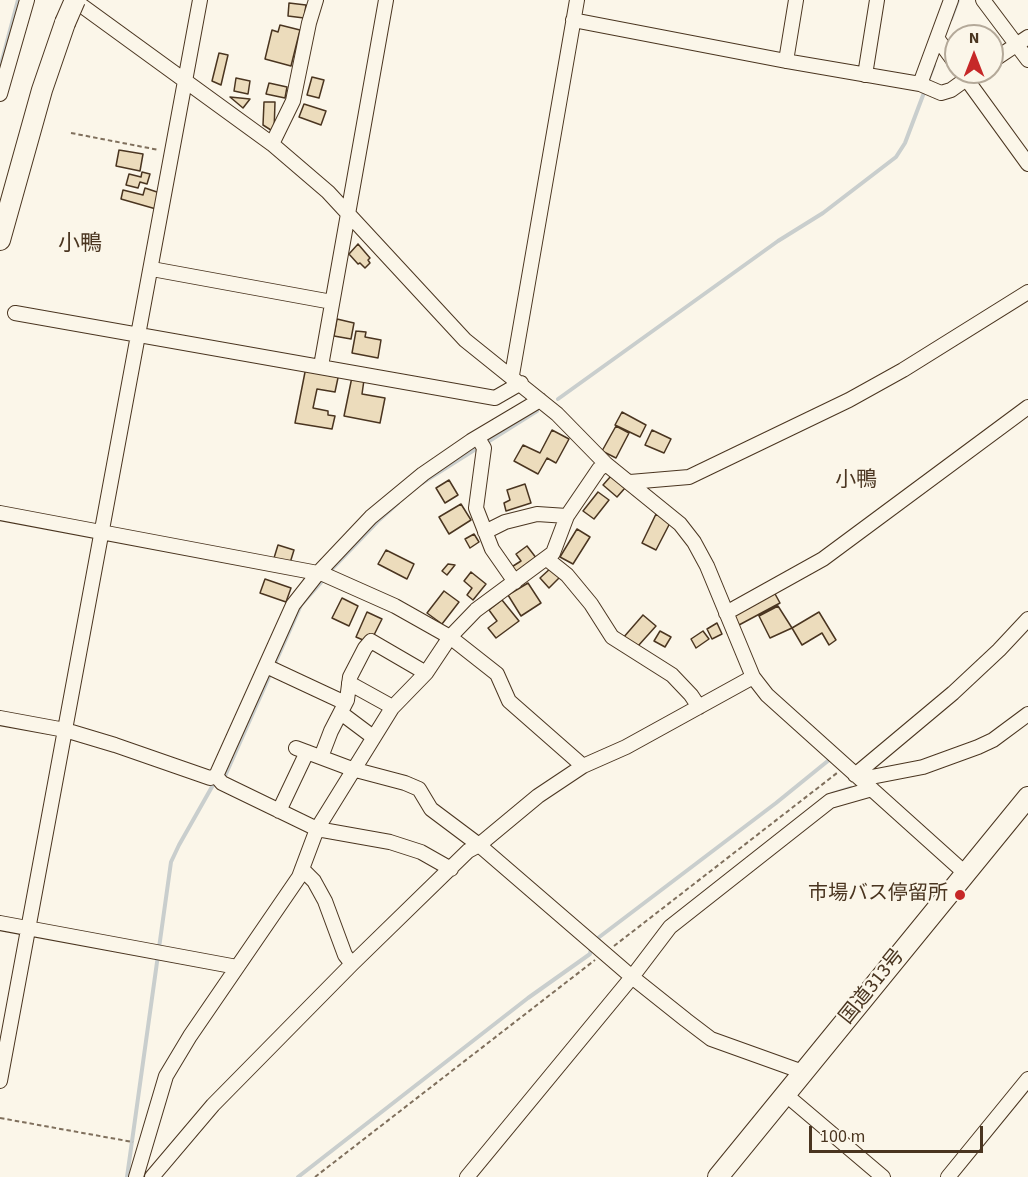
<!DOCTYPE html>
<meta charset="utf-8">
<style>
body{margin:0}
#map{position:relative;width:1028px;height:1177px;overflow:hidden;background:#fbf6e9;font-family:"Source Sans 3",sans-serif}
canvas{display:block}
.north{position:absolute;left:944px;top:24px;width:60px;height:60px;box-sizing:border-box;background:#fbf6e9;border:2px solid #b4a999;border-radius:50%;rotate:0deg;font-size:16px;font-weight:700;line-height:24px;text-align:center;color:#4a3520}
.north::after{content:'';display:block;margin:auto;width:21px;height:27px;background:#c62828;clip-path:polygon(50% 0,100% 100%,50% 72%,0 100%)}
.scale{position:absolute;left:809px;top:1126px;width:174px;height:27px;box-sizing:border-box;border:3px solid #4a3520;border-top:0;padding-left:8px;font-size:18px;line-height:21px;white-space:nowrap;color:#4a3520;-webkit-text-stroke:4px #fbf6e9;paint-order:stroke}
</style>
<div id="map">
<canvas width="1028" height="1177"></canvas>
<div class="north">N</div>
<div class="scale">100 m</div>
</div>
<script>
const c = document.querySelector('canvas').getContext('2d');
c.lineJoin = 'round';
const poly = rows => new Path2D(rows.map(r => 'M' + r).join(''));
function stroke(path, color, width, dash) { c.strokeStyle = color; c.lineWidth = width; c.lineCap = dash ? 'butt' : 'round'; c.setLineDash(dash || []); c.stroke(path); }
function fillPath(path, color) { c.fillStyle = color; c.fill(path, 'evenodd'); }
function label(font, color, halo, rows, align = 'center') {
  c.font = font + ' "Source Sans 3","Noto Sans JP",sans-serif'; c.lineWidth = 4.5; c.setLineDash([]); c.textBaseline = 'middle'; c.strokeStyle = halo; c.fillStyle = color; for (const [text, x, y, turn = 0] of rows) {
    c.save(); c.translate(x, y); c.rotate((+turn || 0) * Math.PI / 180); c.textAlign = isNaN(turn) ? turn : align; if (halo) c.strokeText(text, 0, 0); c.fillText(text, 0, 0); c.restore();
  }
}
stroke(poly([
 [951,19,958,0],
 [0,68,18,0],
 [927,83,934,65],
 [558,399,778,241,823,213,896,157,905,143,925,90],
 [486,443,537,411],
 [422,483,479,447],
 [329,572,378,521,398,503],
 [223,778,225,776,301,605,325,578],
 [832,794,851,788],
 [598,938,776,803,829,760],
 [127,1177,171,862,179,845,213,785,216,782],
 [298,1177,528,998,590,954,591,948]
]), '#c9cecd', 4);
const building = poly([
 [289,3,306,5,304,18,288,16,289,3],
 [280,25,300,30,291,66,265,59,272,30,278,32,280,25],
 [219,53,228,55,221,85,212,81,219,53],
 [312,77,324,80,319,98,307,95,312,77],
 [236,78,250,81,248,94,234,91,236,78],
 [269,83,287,87,285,98,266,94,269,83],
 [230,97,250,99,243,108,230,97],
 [264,102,275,102,274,132,263,125,264,102],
 [304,104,326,111,321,125,299,117,304,104],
 [119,150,143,154,140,171,116,166,119,150],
 [142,172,150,174,147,184,140,182,138,188,126,185,129,174,141,177,142,172],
 [145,188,160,193,156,209,121,199,123,190,143,195,145,188],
 [358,244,370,258,368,260,370,263,365,268,360,263,358,264,349,254,358,244],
 [337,319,354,323,351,339,334,336,337,319],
 [356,331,366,332,365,337,381,340,378,358,352,353,356,331],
 [306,367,339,373,335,392,317,389,313,408,328,411,328,415,335,416,332,429,295,423,306,367],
 [352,377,364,380,362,394,385,398,380,423,344,416,352,377],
 [622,412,646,425,640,437,615,425,622,412],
 [616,426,629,433,616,458,602,451,616,426],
 [552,430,569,439,556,463,547,458,538,474,514,461,523,445,540,453,552,430],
 [652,430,671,439,664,453,645,445,652,430],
 [611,476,625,488,617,497,603,485,611,476],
 [449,480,458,495,445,503,436,488,449,480],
 [525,484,531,503,506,511,504,503,510,500,507,490,525,484],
 [598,492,609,500,594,519,583,511,598,492],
 [461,504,471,520,449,534,439,517,461,504],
 [656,514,671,521,656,550,642,543,656,514],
 [577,529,590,537,573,564,560,557,577,529],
 [474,534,479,542,470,548,465,539,474,534],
 [278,545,294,550,290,563,274,558,278,545],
 [527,546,537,559,515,575,510,568,521,561,516,554,527,546],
 [386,550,414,564,407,579,378,564,386,550],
 [448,564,455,565,447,575,442,571,448,564],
 [552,567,561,576,549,588,540,578,552,567],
 [471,572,486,584,473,600,467,595,472,588,464,581,471,572],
 [265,579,291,588,286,602,260,593,265,579],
 [528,583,541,603,521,616,508,595,528,583],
 [444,591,459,602,442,624,427,613,444,591],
 [774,592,780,603,739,625,733,615,774,592],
 [342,598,358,606,349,626,332,618,342,598],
 [502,600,519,621,496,638,488,628,497,621,489,610,502,600],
 [778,606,792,628,770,638,759,616,778,606],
 [367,612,382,619,370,643,356,637,367,612],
 [819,612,836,640,829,645,822,633,802,645,792,628,819,612],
 [643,615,656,626,638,646,623,638,643,615],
 [717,623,722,634,712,639,707,629,717,623],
 [660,631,671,637,665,647,654,641,660,631],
 [703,631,709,639,696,648,691,639,703,631]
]);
fillPath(building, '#ecdcbc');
stroke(building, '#4a3520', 1.5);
const minor = poly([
 [74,0,272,144,328,192,465,340,557,414,606,464,680,524,694,542,707,566,753,677,767,695,965,873],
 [983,0,1028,60],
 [573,20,786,61,920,84,941,93,951,90,976,72],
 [937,38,956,64],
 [786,61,796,0],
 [992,61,1028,37],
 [962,73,1028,164],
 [865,75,877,0],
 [920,84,951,0],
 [0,94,27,0],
 [272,144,293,101,309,23,316,0],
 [152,269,332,302],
 [15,313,495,398,521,383],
 [321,366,386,0],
 [512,375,577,0],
 [478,438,484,448,476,508,492,549,515,582],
 [630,482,689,477,849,400,903,370,1028,292],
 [0,513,323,574,395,606,450,637,497,674,509,701,583,766],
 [485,532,505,522,537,514,567,516],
 [547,559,567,575,591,604,612,637,672,675,691,695,699,707],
 [726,613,823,559,1028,407],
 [266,666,341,701],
 [349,683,387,704,392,708],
 [341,713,373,737],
 [0,718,65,730,115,745,210,778,216,776],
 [296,748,352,769,405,783,419,789,431,809,479,845,632,977,686,1020,711,1039,803,1072],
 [321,757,331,731,347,700,350,677,365,648,371,641,426,673],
 [855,775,953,693,999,650,1028,619],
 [216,776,293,605,319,572,371,517,423,474,471,441,540,400],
 [216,776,222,783,317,829,390,842,421,852,451,869],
 [861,779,923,767,978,747,993,740,1028,714],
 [279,811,307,752],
 [302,869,314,881,325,901,345,955,352,964],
 [0,923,237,967],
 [0,1081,200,0],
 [785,1094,883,1177],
 [136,1177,166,1076,190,1036,299,877,317,829,392,708,426,673,450,637,476,610,553,553,567,516,599,469,606,464],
 [152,1177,213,1105,352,964,468,851,479,845,538,796,583,766,626,747,753,677],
 [467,1177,632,977,670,927,830,801,872,789],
 [948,1177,1028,1079]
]);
const highway = poly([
 [0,240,42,90,65,23],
 [718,1177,1028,797]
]);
stroke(minor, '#4a3520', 16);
stroke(highway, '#4a3520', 22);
stroke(poly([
 [71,133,159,150],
 [614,946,837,773],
 [0,1118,133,1142],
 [315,1177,595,960]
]), '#7f6f5c', 2, [4.5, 3]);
stroke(minor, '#fbf6e9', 14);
stroke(highway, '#fbf6e9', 20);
const highwayBridge = poly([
 [65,23,75,0]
]);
stroke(highwayBridge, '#4a3520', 22, []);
stroke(highwayBridge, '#fbf6e9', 20);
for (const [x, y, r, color] of [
 [960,895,6,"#c62828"]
]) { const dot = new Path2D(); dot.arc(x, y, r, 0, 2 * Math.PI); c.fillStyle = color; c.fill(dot); stroke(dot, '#fbf6e9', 2); }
label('20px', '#4a3520', '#fbf6e9', [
 ["市場バス停留所",948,895]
], 'right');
label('20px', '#4a3520', '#fbf6e9', [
 ["国道313号",873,987,-51]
]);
label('21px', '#4a3520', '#fbf6e9', [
 ["小鴨",856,481]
]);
label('22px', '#4a3520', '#fbf6e9', [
 ["小鴨",80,245]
]);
</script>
